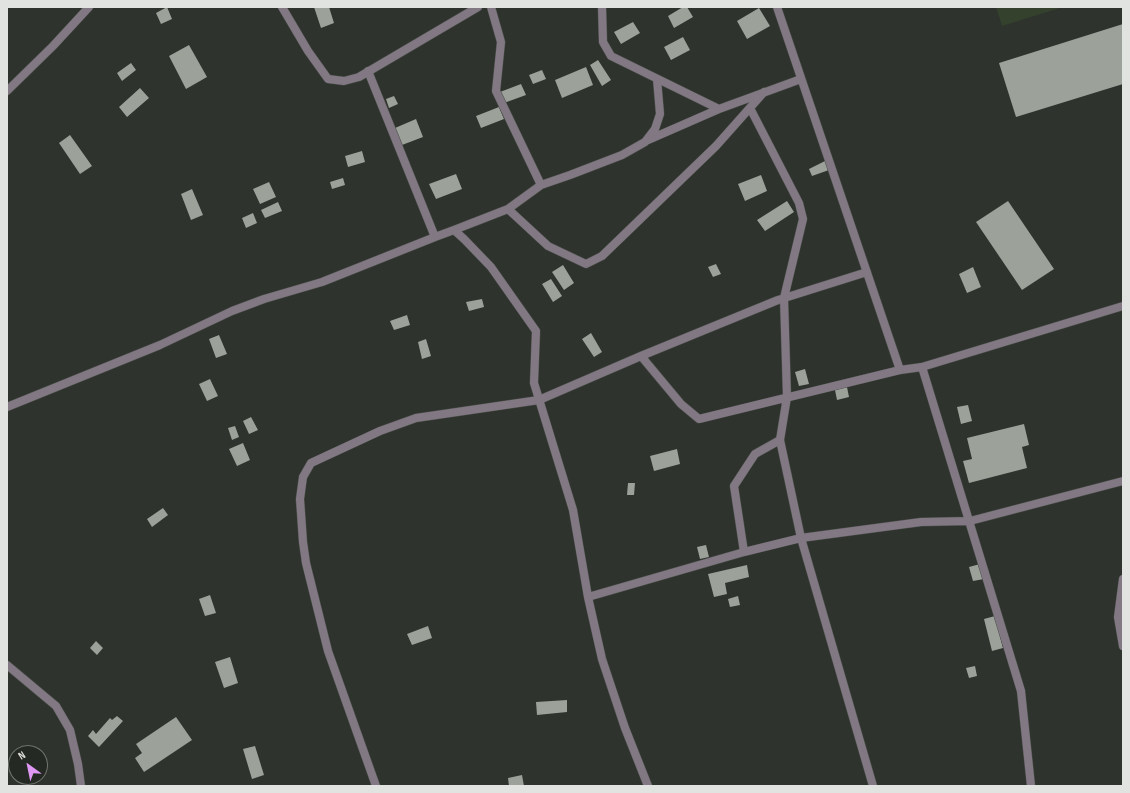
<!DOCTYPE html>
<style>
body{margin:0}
#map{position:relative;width:1130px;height:793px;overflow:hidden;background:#2f332d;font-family:"Sofia Sans Condensed",sans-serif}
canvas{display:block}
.frame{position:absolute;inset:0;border:8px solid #e0e3df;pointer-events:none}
.north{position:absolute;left:8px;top:745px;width:40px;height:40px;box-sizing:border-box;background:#252923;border:1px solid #70736e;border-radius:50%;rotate:327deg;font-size:11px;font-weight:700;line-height:16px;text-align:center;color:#e0e3df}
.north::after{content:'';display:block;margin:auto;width:14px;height:18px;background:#de98f3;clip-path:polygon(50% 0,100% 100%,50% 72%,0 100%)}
</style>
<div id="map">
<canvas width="1130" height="793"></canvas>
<div class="frame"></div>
<div class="north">N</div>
</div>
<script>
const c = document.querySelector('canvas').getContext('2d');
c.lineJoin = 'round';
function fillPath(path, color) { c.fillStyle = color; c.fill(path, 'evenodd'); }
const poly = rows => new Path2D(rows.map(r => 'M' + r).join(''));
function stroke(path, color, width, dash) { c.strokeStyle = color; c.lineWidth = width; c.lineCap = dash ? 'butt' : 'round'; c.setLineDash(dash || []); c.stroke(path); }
fillPath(poly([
 [996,7,1063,7,1002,26]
]), '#33412d');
fillPath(poly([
 [167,7,172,19,161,24,156,13],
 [314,7,329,7,334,23,321,28],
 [683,7,687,7,693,17,674,28,668,16],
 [759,8,770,26,747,39,737,21],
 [633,22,640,33,621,44,614,32],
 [1123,24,1123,84,1016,117,999,63],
 [683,37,690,50,671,60,664,47],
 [189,45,207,77,186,89,169,56],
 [598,60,611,80,602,86,590,65],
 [131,63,136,70,122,81,117,73],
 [586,67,593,85,562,98,555,80],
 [542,70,546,79,533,84,529,75],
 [521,84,526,95,504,103,500,92],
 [140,88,149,98,127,117,119,107],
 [394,96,398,104,389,108,386,99],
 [499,107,504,119,481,128,476,116],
 [416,119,423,137,402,145,395,128],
 [70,135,92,166,80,174,59,143],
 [362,151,365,162,348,167,345,156],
 [825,161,829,170,812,176,809,169],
 [456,174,462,189,436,199,429,184],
 [761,175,767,191,745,201,738,184],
 [343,178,345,185,332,189,330,182],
 [269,182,276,197,260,204,253,189],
 [192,189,203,215,191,220,181,194],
 [787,201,794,212,765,231,757,220],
 [1008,201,1054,269,1022,290,976,222],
 [278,202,282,211,265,218,261,210],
 [253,213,257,223,246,228,242,218],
 [716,264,721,274,713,277,708,267],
 [563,265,574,283,564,290,552,272],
 [973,267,981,287,967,293,959,274],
 [551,279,562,296,553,302,542,284],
 [482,299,484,307,469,311,466,302],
 [407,315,410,325,394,330,390,321],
 [591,333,602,352,594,357,582,339],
 [219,335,227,354,216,358,209,339],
 [426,339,431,356,422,359,418,342],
 [805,369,809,384,799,386,795,372],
 [210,379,218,396,207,401,199,384],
 [847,387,849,397,837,400,835,390],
 [968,405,972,421,961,424,957,407],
 [251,417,258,430,249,434,243,421],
 [1024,424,1029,445,1022,447,1027,468,969,483,963,461,972,459,967,438],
 [235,426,239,437,232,440,228,428],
 [243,443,250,460,237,466,229,449],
 [677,449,680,464,654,471,650,456],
 [628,483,635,483,634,495,627,495],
 [163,508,168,515,152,527,147,519],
 [706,545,709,557,700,559,697,547],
 [980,564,984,579,973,581,969,567],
 [747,565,749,577,725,583,727,594,714,597,708,574],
 [210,595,216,613,205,616,199,599],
 [738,596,740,605,730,607,728,599],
 [995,616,1003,648,992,651,984,619],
 [428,626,432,638,412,645,407,634],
 [96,641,103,648,97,655,90,648],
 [230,657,238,683,224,688,215,662],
 [975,666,977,676,969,678,966,668],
 [567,700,567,712,537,715,536,702],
 [117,716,123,721,99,747,88,736,93,730,96,734,110,718,112,720],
 [176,717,192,740,144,772,135,758,142,753,136,744],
 [255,746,264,775,252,779,243,749],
 [522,775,524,786,509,786,508,778]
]), '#9ca19a');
const street = poly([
 [282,7,308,51,328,79,344,81,359,77,478,7],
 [491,7,501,42,496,91,541,185],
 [602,7,603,42,611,56,719,109,801,79],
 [777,7,900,370,922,367,1021,691,1031,786],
 [368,71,435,237],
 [7,91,53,46,89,7],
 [648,140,719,109],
 [508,209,548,246,586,264,602,256,716,146,764,92],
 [454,230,464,239,491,267,536,331,534,383,573,510,588,597,602,659,625,728,648,786],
 [641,356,681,404,699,419,900,370],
 [922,367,1123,306],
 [7,407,160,345,232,311,264,299,322,282,435,237,454,230,508,209,541,185,570,175,622,155,645,142,655,129,660,114,657,79],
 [780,440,801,538,873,786],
 [744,552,734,486,755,454,780,440,787,397,784,298,803,219,799,203,750,108],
 [1123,579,1118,617,1123,646],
 [588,597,744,552,801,538,921,522,970,521,1123,481],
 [7,665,56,706,70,730,78,764,81,786],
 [376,786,328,651,306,563,303,542,300,499,303,477,311,463,380,431,416,418,539,400,641,356,778,300,867,272]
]);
stroke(street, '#4b4f49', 9);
stroke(street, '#817884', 8);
</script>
